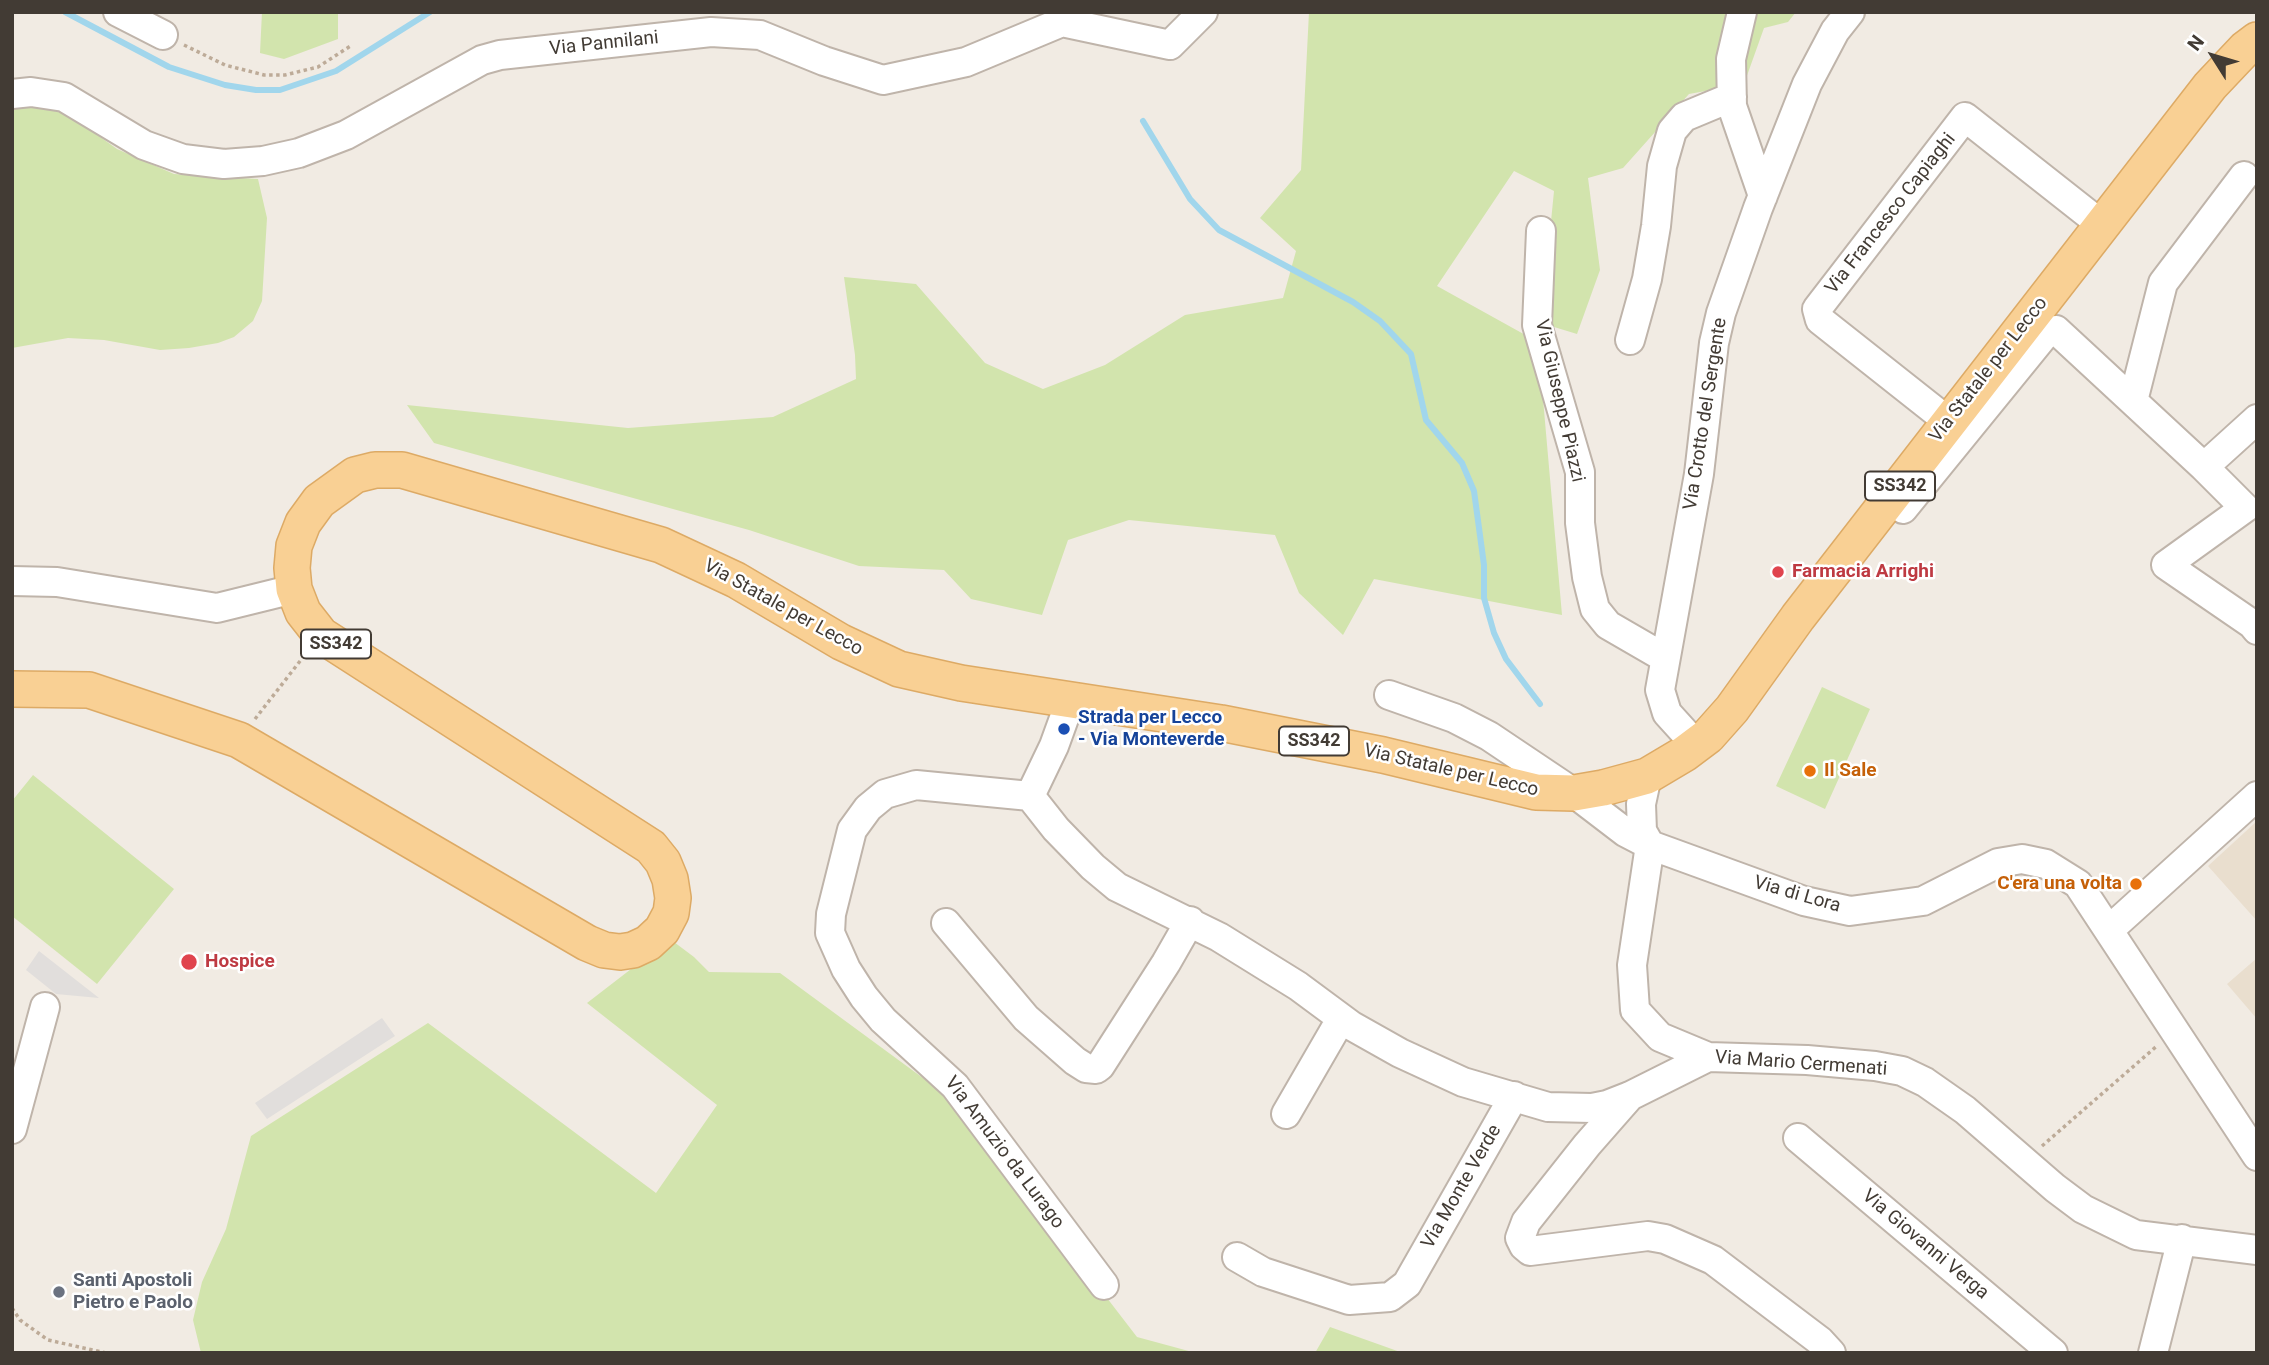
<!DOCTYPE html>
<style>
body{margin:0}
#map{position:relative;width:2269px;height:1365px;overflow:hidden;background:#f1ebe3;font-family:Roboto,sans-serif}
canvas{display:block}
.frame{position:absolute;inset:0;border:14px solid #423b34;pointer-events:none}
.north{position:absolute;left:2178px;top:21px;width:70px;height:70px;-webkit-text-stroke:5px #fff;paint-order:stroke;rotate:307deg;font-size:19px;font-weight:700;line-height:28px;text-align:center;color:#423b34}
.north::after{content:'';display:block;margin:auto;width:24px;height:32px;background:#423b34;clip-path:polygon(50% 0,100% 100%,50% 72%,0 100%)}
</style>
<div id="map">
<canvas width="2269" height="1365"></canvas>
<div class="frame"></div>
<div class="north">N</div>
</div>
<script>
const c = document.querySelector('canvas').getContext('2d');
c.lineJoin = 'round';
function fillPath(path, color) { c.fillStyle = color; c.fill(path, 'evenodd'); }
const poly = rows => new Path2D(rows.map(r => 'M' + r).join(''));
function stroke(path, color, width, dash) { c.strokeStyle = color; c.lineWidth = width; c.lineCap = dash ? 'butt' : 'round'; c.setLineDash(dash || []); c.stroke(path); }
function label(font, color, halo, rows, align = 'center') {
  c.font = font + ' Roboto,sans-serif'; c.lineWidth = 5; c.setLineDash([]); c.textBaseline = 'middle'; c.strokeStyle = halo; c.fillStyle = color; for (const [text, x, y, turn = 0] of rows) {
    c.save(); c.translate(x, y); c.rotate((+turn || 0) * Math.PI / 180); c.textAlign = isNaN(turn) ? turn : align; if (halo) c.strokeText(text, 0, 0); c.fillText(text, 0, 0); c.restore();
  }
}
fillPath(poly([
 [2257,821,2257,921,2208,866],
 [2257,958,2257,1019,2227,984]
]), '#e9dece');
fillPath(poly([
 [262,12,338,12,338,39,284,59,260,53],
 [1309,12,1796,12,1788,22,1764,28,1744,84,1689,94,1623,168,1588,178,1600,270,1577,334,1541,323,1554,191,1514,171,1437,286,1538,342,1562,615,1374,579,1343,635,1299,593,1275,535,1129,520,1068,540,1042,615,971,599,944,570,859,566,749,530,434,443,407,405,628,428,773,417,856,379,855,355,844,277,916,284,985,363,1043,389,1105,365,1185,315,1283,298,1296,251,1260,218,1301,170],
 [12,106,33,106,56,110,85,126,117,149,174,174,258,179,267,218,262,301,253,321,234,337,218,343,189,348,160,350,104,340,68,338,12,348],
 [1822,687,1870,709,1825,809,1776,786],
 [33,775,174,889,97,984,12,916,12,801],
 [670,939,694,957,709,972,780,973,957,1103,1137,1337,1196,1353,201,1353,193,1320,202,1282,226,1229,251,1136,428,1023,656,1193,717,1105,587,1003],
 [1330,1327,1403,1353,1315,1353]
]), '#d2e4ad');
fillPath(poly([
 [39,951,99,998,56,994,26,970],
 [382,1018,395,1036,267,1119,255,1103]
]), '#e1dedc');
stroke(poly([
 [65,12,169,67,225,85,256,90,280,90,336,71,430,12],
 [1143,121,1190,199,1219,230,1353,302,1380,321,1411,354,1426,420,1462,463,1474,491,1484,565,1484,598,1494,633,1506,659,1540,704]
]), '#a1d6ec', 6);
const minor = poly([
 [118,12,163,35],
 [1742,12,1731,59,1732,106,1763,196],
 [12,94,31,92,64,97,144,145,183,159,224,164,263,161,299,153,346,135,482,60,500,55,711,32,760,35,824,61,883,80,966,62,1062,22,1170,45,1203,12],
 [1541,231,1537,325,1580,472,1580,523,1587,577,1595,609,1608,625,1665,658],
 [1630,340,1647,279,1656,226,1662,166,1672,131,1684,117,1732,97],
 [2133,401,2163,283,2244,176],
 [1949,422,1820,320,1817,309,1965,117,2102,225],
 [2204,467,2257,419],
 [1903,509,2047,332,2056,330,2204,467,2245,508,2166,565,2252,624,2257,630],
 [12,581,57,582,217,608,294,589],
 [1389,695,1454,718,1489,736,1574,793,1625,832,1650,845,1804,901,1850,911,1923,901,1998,863,2022,859,2046,864,2078,884,2257,1156],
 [1071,699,1054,746,1030,796,1056,829,1093,867,1117,887,1219,937,1298,986,1352,1026,1400,1053,1463,1082,1548,1107,1592,1108,1607,1105,1630,1096,1708,1057,1807,1060,1875,1066,1902,1071,1925,1082,1965,1110,2055,1188,2083,1209,2136,1235,2257,1250],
 [1696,745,1667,713,1660,690,1699,474,1714,343,1721,313,1758,208,1807,84,1835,31,1850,12],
 [1647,776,1641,804,1642,831,1650,845,1632,965,1635,1010,1660,1037,1708,1057],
 [1030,796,916,785,885,794,868,808,852,830,831,914,830,933,846,969,864,997,883,1020,955,1086,1104,1285],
 [946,923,1026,1018,1075,1061,1086,1068,1096,1069,1100,1066,1166,963,1190,921],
 [2109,930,2257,796],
 [1630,1096,1587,1145,1526,1222,1520,1238,1524,1246,1530,1251,1648,1236,1665,1239,1713,1260,1820,1341,1831,1353],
 [1286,1114,1341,1019],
 [12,1129,45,1007],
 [1798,1138,2053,1353],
 [1237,1257,1263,1272,1349,1300,1390,1297,1407,1284,1514,1096],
 [2153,1353,2182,1239]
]);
const major = poly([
 [12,689,89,690,239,740,587,943,604,950,620,952,633,950,648,943,662,930,671,913,673,898,670,879,663,862,651,847,321,635,303,612,294,589,292,568,294,546,303,523,319,501,355,475,375,470,402,470,661,545,736,580,841,642,899,669,961,683,1221,723,1383,755,1536,792,1574,793,1603,788,1647,776,1684,754,1708,736,1732,709,1798,617,2210,86,2245,49,2257,40]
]);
stroke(minor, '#bfb4aa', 32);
stroke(major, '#ddaa65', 38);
stroke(poly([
 [184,45,225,65,264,75,285,75,318,67,352,45],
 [255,719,304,656],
 [2042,1146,2158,1045],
 [12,1308,20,1320,48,1340,106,1353]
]), '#bdab98', 3.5, [3.5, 3.5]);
stroke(minor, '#fff', 28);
stroke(major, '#f9d094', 35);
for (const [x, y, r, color] of [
 [1778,572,7,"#e0444e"],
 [1064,729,7,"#1a4fb4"],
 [1810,771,7,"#e8710a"],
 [2136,884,7,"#e8710a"],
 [189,962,9,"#e0444e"],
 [59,1292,7,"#6b7280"]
]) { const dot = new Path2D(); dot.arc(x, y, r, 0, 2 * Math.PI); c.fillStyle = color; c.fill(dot); stroke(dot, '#fff', 2.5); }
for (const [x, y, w] of [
 [1900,486,70],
 [336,644,70],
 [1314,741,70]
]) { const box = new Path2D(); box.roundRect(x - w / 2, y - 14.5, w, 29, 5); c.fillStyle = '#fff'; c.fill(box); stroke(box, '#423b34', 2); }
label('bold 18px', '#423b34', null, [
 ["SS342",1900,486],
 ["SS342",336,644],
 ["SS342",1314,741]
]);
label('19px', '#423b34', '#fff', [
 ["Via Pannilani",604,44,-6],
 ["Via Francesco Capiaghi",1891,214,-52],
 ["Via Statale per Lecco",1989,370,-52],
 ["Via Giuseppe Piazzi",1559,401,77],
 ["Via Crotto del Sergente",1706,414,-81],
 ["Via Statale per Lecco",783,608,29],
 ["Via Statale per Lecco",1451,771,13],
 ["Via di Lora",1797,895,16],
 ["Via Mario Cermenati",1801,1064,4],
 ["Via Amuzio da Lurago",1004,1153,53],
 ["Via Monte Verde",1462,1187,-60],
 ["Via Giovanni Verga",1925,1245,40]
]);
label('bold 19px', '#be3a42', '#fff', [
 ["Farmacia Arrighi",1792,572],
 ["Hospice",205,962]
], 'left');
label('bold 19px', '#164399', '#fff', [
 ["Strada per Lecco",1078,718],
 ["- Via Monteverde",1078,740]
], 'left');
label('bold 19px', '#c56008', '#fff', [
 ["Il Sale",1824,771],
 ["C'era una volta",2122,884,"right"]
], 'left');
label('bold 19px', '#5b616d', '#fff', [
 ["Santi Apostoli",73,1281],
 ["Pietro e Paolo",73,1303]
], 'left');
</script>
